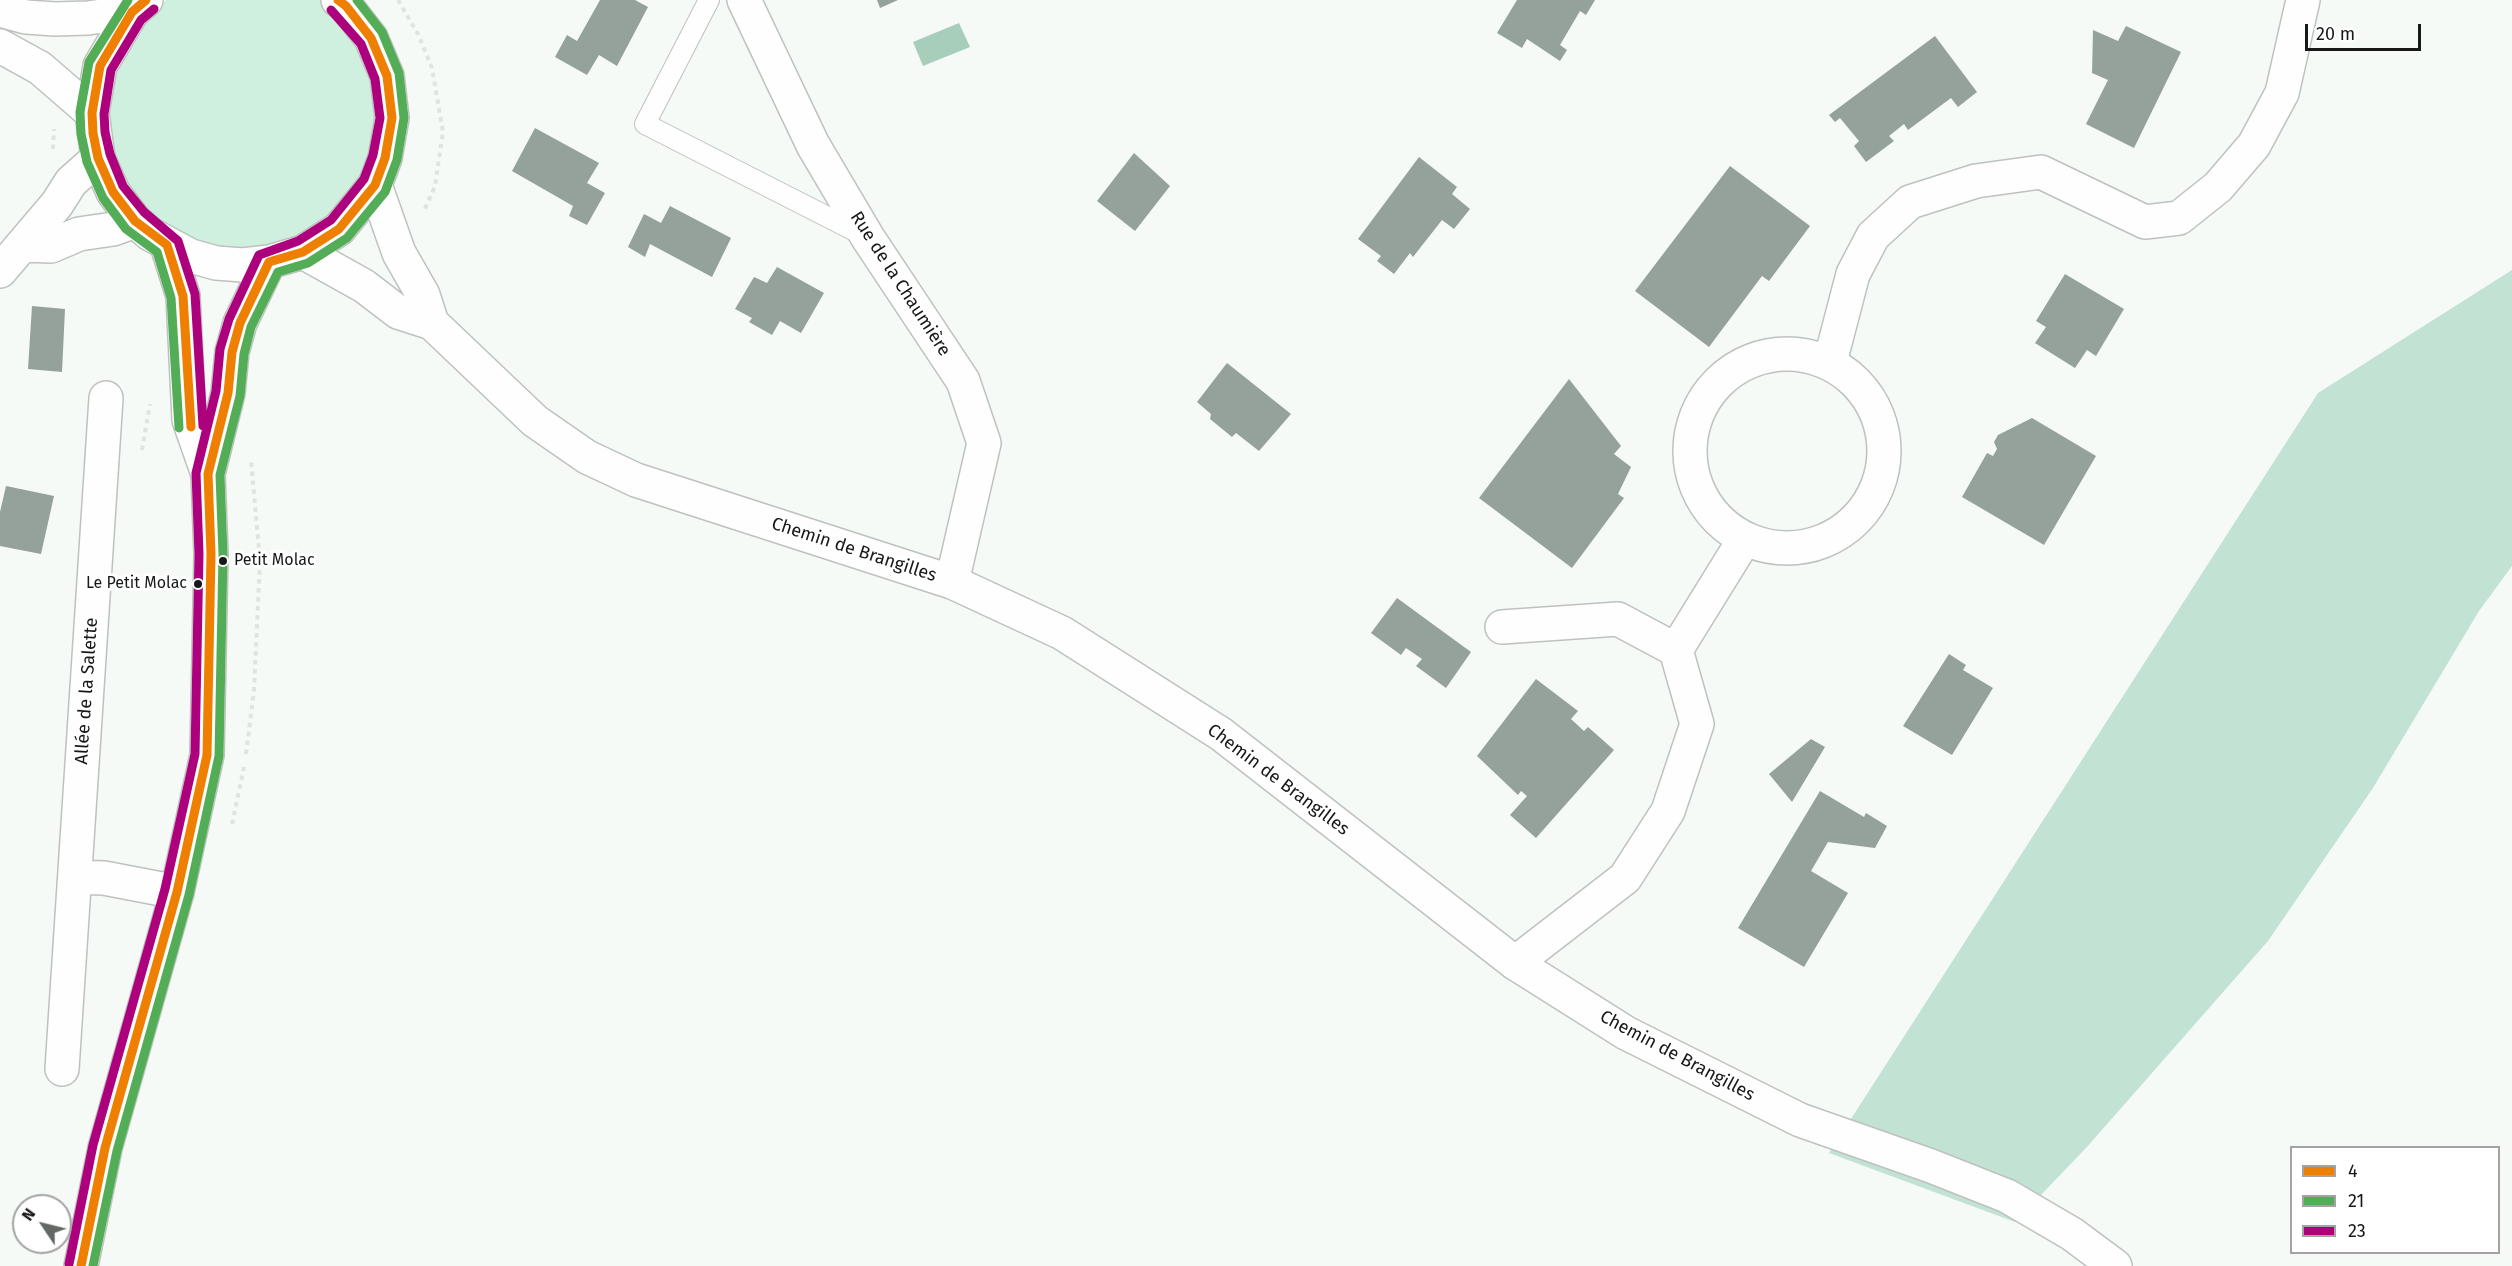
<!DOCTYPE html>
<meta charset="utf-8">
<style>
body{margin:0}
#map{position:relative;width:2512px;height:1266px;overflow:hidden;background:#f5faf7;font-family:"Fira Sans",sans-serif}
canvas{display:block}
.legend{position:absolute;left:2290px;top:1146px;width:210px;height:108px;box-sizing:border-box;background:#fff;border:2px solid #a2a3a2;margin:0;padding:8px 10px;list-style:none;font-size:18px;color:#161917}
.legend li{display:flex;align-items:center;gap:12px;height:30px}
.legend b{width:30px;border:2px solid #a2a3a2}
.north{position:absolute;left:12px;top:1194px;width:60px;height:60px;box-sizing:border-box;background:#fff;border:2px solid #a2a3a2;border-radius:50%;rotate:305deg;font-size:16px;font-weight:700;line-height:24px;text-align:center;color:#161917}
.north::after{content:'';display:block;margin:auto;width:21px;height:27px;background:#646865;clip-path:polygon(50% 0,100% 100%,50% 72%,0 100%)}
.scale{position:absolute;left:2305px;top:24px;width:116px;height:27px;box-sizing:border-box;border:3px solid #161917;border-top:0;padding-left:8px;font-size:18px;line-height:21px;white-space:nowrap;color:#161917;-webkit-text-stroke:4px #fff;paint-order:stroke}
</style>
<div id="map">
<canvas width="2512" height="1266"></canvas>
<ul class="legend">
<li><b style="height:8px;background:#ee7f00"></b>4</li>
<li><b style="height:8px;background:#53ad57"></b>21</li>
<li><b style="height:8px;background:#ad007c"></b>23</li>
</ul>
<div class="north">N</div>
<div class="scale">20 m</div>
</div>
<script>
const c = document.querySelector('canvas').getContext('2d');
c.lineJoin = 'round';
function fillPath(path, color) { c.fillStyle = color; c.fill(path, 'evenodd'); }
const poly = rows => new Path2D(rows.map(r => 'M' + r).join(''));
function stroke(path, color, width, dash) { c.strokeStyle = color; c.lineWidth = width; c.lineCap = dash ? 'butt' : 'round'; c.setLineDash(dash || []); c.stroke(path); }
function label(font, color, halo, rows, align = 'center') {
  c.font = font + ' "Fira Sans",sans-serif'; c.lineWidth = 6; c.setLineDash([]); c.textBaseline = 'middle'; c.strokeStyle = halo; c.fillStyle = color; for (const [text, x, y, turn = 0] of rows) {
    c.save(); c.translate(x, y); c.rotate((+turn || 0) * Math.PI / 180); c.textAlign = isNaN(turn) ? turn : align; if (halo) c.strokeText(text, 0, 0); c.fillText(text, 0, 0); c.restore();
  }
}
fillPath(poly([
 [166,0,328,0,364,36,387,142,327,233,221,256,169,235,130,197,108,146,107,90,128,39]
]), '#cff0df');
fillPath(poly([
 [2512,270,2512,566,2479,611,2373,788,2268,941,2086,1148,2015,1222,1829,1153,2318,393]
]), '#c2e3d3');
fillPath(poly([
 [959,23,970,47,923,66,913,42]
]), '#a6cebb');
fillPath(poly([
 [600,0,635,0,648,7,617,66,599,55,587,75,555,57,567,35,577,41],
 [877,0,898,0,880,8],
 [1517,0,1595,0,1586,15,1580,11,1560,45,1567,50,1560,61,1527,39,1522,48,1497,33],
 [2126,26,2181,52,2134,148,2086,124,2108,80,2092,73,2093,30,2118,41],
 [1935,36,1977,92,1958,107,1951,98,1908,130,1904,124,1889,136,1894,141,1866,162,1854,146,1859,141,1840,118,1835,122,1829,115],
 [535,128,599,163,587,183,605,193,587,225,569,216,573,206,512,171],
 [1134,153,1170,186,1135,231,1097,201],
 [1419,157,1457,187,1452,194,1470,209,1454,229,1442,220,1413,257,1410,253,1394,274,1377,261,1381,256,1358,239],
 [1730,166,1810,226,1769,281,1762,276,1709,347,1635,291],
 [670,206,731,238,712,277,650,244,645,257,628,247,644,214,661,223],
 [777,267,824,293,801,333,780,321,772,335,749,322,752,318,735,309,754,277,767,283],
 [2065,274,2124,309,2096,356,2087,350,2075,368,2035,343,2046,327,2036,321],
 [32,306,65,309,62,372,28,369],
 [1227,363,1291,414,1259,451,1236,433,1232,437,1210,419,1211,414,1197,402],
 [1569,379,1621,446,1614,454,1631,467,1618,494,1624,498,1572,568,1479,498],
 [2032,418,2096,456,2044,545,1962,497,1987,453,1993,456,1997,449,1994,442,1998,435],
 [6,486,54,496,41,554,0,546,0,512],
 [1397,598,1471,652,1446,688,1416,666,1422,659,1406,648,1401,655,1371,633],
 [1949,654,1966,665,1963,670,1993,688,1952,755,1903,726],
 [1536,679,1578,711,1571,719,1584,731,1588,727,1614,750,1536,838,1510,815,1527,796,1521,791,1518,795,1477,756],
 [1811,739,1825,747,1792,802,1769,774],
 [1820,791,1864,817,1866,813,1887,826,1875,848,1828,842,1811,871,1848,893,1804,967,1738,928]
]), '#95a19b');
const service = poly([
 [709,0,645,124,863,235]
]);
const minor = poly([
 [744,0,813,145,868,238,963,381,984,443,952,582],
 [0,10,26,17,55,19,88,18,132,12],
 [0,46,40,68,92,113],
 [23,245,51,246,79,234,113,229,135,221],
 [0,271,57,204,71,182,98,158],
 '1690 451a97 97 0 1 1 194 0a97 97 0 1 1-194 0Z',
 [1830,362,1853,274,1873,236,1910,202,1976,181,2041,172,2145,222,2179,218,2218,187,2254,145,2282,93,2303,0],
 [1502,627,1618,619,1676,650],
 [75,877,104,878,177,892],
 [1515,963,1625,878,1668,811,1697,724,1676,650,1744,540],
 [62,1069,106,398]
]);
const tertiary = poly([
 [375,185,399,253,423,295,432,323],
 [303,252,364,286,398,312,432,323,535,421,587,457,636,480,952,582,1062,633,1221,734,1515,963,1626,1033,1800,1120,1931,1166,2007,1196,2072,1234,2115,1266]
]);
const secondary = poly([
 [146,0,132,12,100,66,92,113,98,158,113,192,135,221,150,234,191,256,216,263,243,265,269,262,303,252,339,229,375,185,385,158,392,118,387,76,371,38,346,6,338,0],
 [167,245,183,296,189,420,208,474],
 [81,1266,105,1148,177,892,207,755,211,554,208,474,228,393,232,352,240,323,269,262]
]);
stroke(service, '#bec2bf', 22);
stroke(minor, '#bec2bf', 36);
stroke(tertiary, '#bec2bf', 36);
stroke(secondary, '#bec2bf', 36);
stroke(poly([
 [398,0,418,34,432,68,443,132,435,186,424,211],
 [53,149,54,129],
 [142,450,150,404],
 [246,754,254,690,260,561,251,460],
 [232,824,244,767]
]), '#e1e2e2', 4, [4.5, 4.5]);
stroke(service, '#fefefe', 20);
stroke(minor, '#fefefe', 33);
stroke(tertiary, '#fefefe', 33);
stroke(secondary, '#fefefe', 33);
stroke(poly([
 [146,0,132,12,100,66,92,113,93,133,98,158,113,192,135,221,167,245,183,296,191,427],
 [81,1266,105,1148,177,892,207,755,211,554,208,474,228,393,232,352,240,323,269,262,303,252,339,229,375,185,385,158,392,118,387,76,371,38,346,6,338,0]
]), '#ee7f00', 9);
stroke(poly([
 [128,0,89,62,80,112,81,134,87,162,103,198,126,229,157,252,171,298,179,428],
 [93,1266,117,1151,189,895,219,756,223,554,220,475,240,396,244,354,251,327,278,272,308,263,347,238,385,192,397,160,404,118,399,73,382,32,357,0]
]), '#53ad57', 9);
stroke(poly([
 [154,9,141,20,111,70,104,114,105,132,110,154,123,186,144,212,178,241,195,294,203,426],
 [69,1264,93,1145,165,889,195,754,199,554,196,473,216,391,220,349,229,319,259,255,298,241,331,220,364,179,373,155,380,118,375,79,361,44,331,10]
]), '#ad007c', 9);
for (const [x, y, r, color] of [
 [223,561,5,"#161917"],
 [198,584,5,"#161917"]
]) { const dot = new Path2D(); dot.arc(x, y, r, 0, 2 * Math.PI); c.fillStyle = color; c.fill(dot); stroke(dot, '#fff', 2); }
label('16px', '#161917', '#fff', [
 ["Petit Molac",234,561],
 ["Le Petit Molac",187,584,"right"]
], 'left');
label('18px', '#161917', '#fff', [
 ["Rue de la Chaumière",900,284,57],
 ["Chemin de Brangilles",854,550,18],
 ["Allée de la Salette",87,691,-86],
 ["Chemin de Brangilles",1278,780,37],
 ["Chemin de Brangilles",1677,1056,28]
]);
</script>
